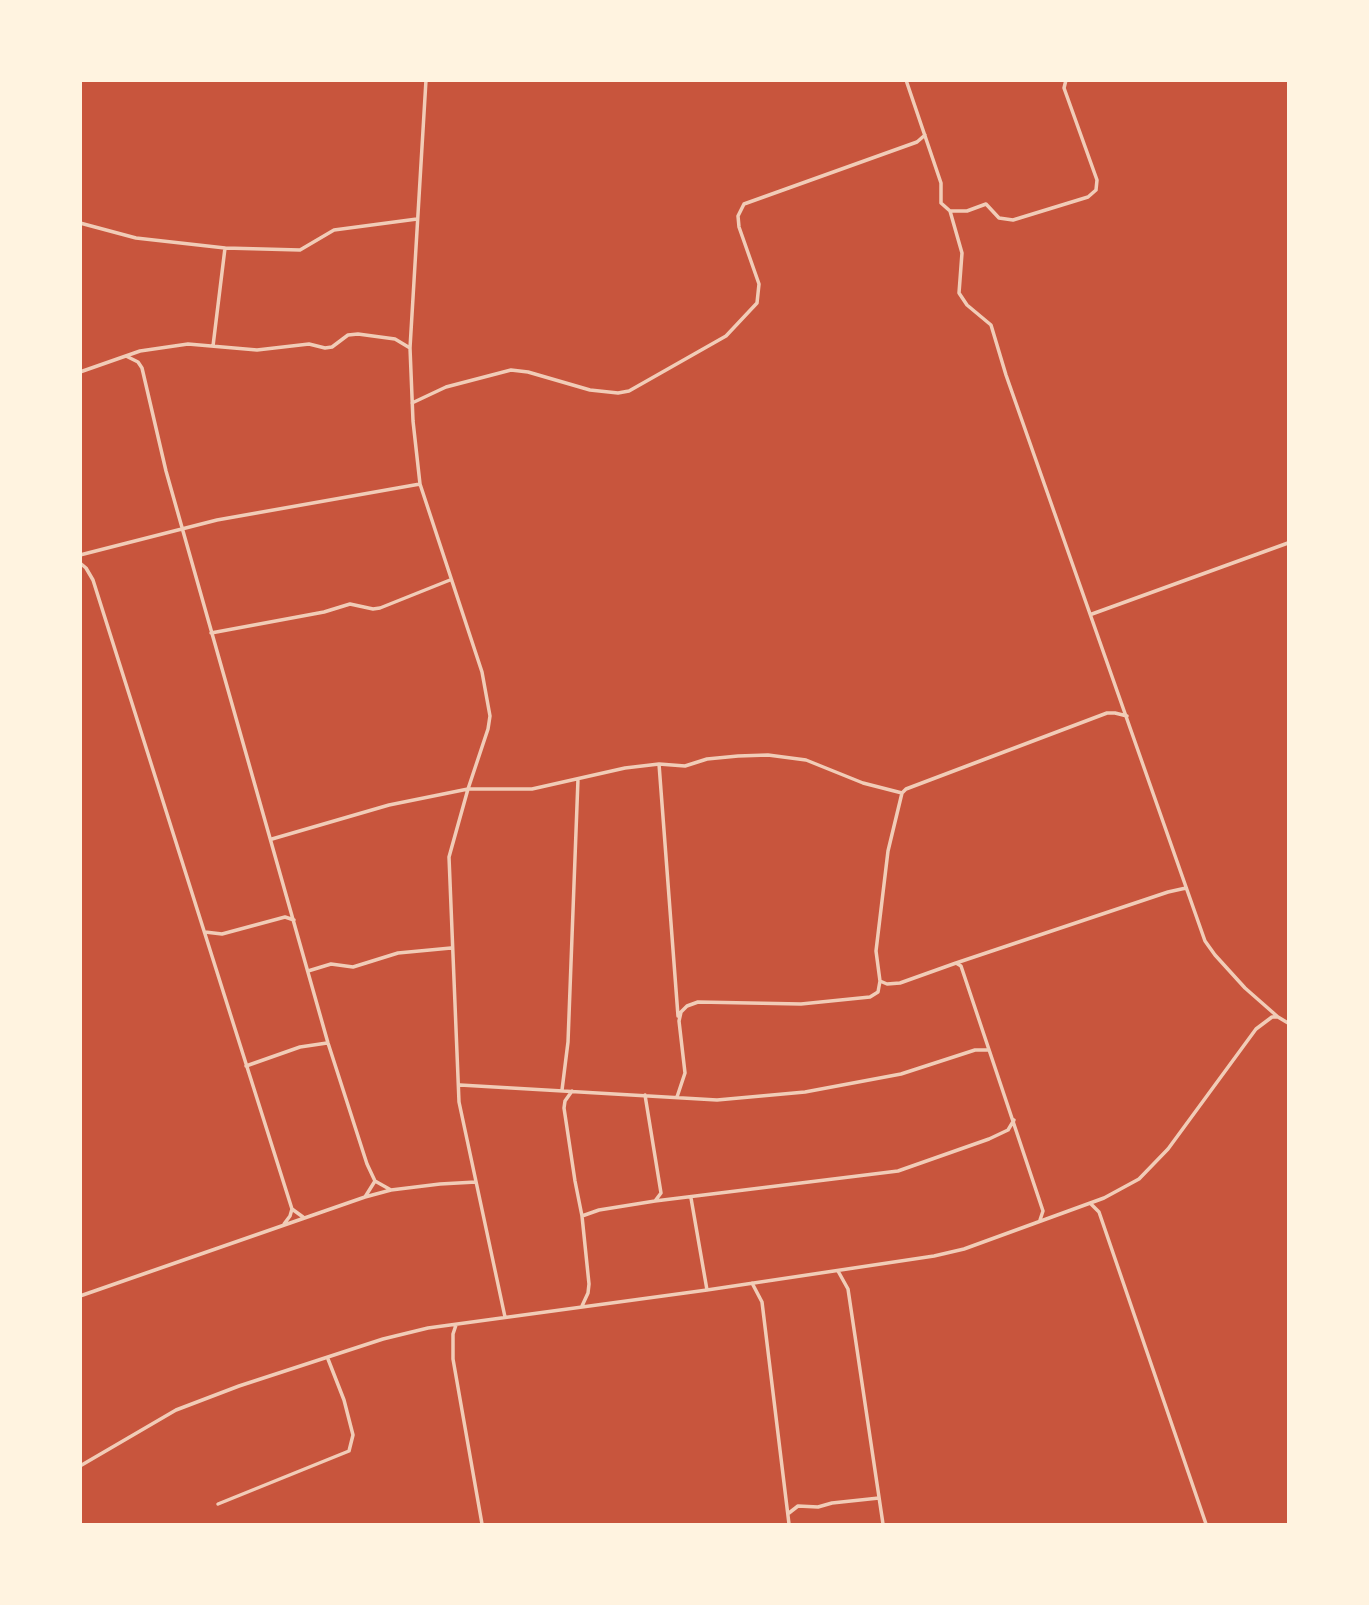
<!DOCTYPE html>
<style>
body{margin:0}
#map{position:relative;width:1369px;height:1605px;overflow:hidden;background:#c8553d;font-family:"Source Sans 3",sans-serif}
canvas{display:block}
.frame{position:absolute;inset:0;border:82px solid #fff3e0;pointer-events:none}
</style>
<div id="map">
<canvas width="1369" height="1605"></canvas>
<div class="frame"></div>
</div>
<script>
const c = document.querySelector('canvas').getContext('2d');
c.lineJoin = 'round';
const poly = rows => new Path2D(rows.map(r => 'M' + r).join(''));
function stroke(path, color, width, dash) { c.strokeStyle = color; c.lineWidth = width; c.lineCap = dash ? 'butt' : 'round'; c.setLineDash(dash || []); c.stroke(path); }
stroke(poly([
 [426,80,410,348,413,421,420,484,482,672,490,716,488,729,468,789,449,857,459,1102,505,1317],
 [906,80,941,183,941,203,950,211,967,211,986,204,999,218,1013,220,1088,197,1096,190,1097,180,1064,88,1066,80],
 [950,211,962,253,959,293,967,305,991,325,1006,375,1205,941,1215,955,1245,988,1278,1017],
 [80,223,136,238,225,248,300,250,334,230,417,219],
 [213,346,225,248],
 [126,356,138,362,142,368,166,471,328,1043,367,1164,375,1181,391,1190],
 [80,372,140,351,188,344,257,350,309,344,325,348,332,347,348,335,358,334,395,339,410,348],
 [412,403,446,387,511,370,528,372,590,390,618,393,629,391,726,336,757,303,759,284,739,227,738,216,744,204,917,142,925,135],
 [80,555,217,520,420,484],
 [80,563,86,568,93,580,292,1209,290,1216,284,1224],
 [1092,614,1288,543],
 [211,633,324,612,350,604,373,609,380,608,450,580],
 [659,764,678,1016],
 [272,839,389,805,468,789,532,789,625,768,659,764,685,766,707,759,738,756,768,755,806,760,863,783,902,793],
 [205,932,222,934,285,917,294,920],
 [956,963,1168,892,1186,888],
 [308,971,331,964,353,967,398,953,451,948],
 [880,981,887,984,900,983,956,963,961,966,1043,1211,1040,1220],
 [246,1066,300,1047,327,1043],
 [460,1085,717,1100,805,1092,901,1074,975,1050,989,1050],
 [562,1090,568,1042,578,779],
 [572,1091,565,1101,564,1108,575,1181,582,1216,589,1284,588,1293,582,1306],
 [677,1097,685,1073,679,1021,681,1012,687,1006,698,1002,801,1004,870,997,878,992,880,981,876,951,888,851,902,793,906,789,1107,713,1115,713,1127,716],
 [365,1197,375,1181],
 [691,1198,707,1290],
 [655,1201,898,1171,989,1139,1008,1130,1014,1120],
 [1090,1203,1099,1212,1206,1524],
 [292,1209,303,1217],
 [582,1216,599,1210,655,1201,661,1193,645,1095],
 [838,1271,848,1289,883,1524],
 [752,1283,762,1302,789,1524],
 [80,1296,365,1197,391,1190,440,1184,476,1182],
 [456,1325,453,1334,453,1359,482,1524],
 [80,1466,176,1410,239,1386,383,1339,428,1328,707,1290,934,1256,964,1249,1104,1198,1139,1179,1168,1149,1256,1029,1272,1017,1278,1017,1288,1023],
 [218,1504,349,1451,353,1435,344,1400,328,1359],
 [789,1513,798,1506,818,1507,832,1503,879,1498]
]), '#f1ccb7', 3.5);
</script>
